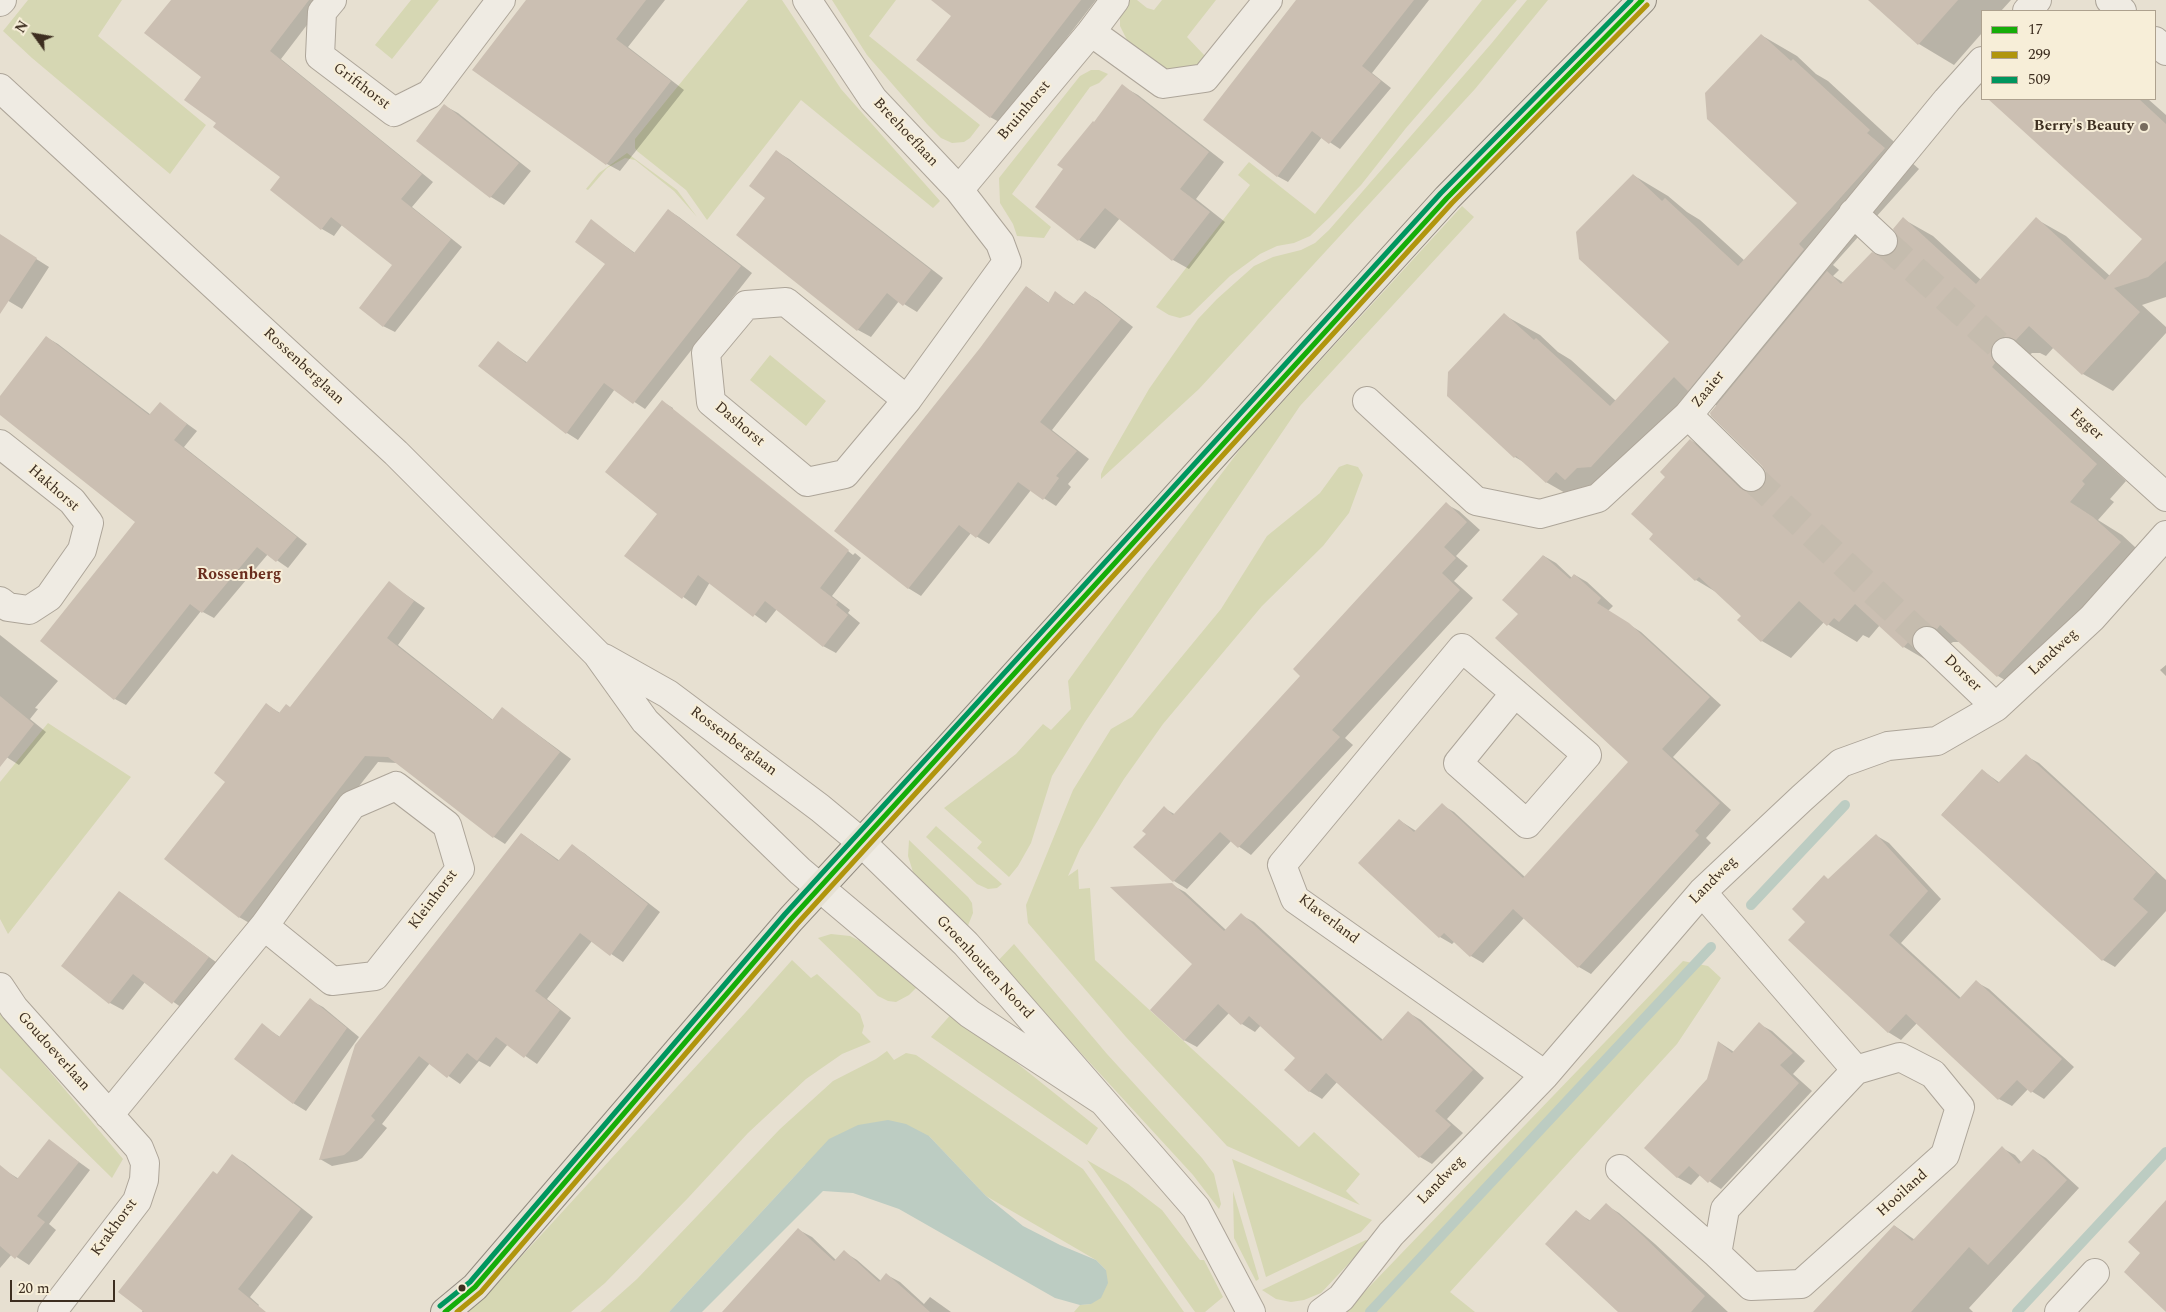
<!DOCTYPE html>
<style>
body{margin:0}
#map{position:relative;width:2166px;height:1312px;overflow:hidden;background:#e7e0d1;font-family:Spectral,serif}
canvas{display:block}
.legend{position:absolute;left:1981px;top:10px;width:175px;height:90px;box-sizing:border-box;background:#f7eed8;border:1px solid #ada18e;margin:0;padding:6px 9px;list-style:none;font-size:15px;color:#3d2e20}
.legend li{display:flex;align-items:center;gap:10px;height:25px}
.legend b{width:25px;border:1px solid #ada18e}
.north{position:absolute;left:10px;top:10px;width:50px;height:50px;-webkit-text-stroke:4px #f7eed8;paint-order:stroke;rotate:302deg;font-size:14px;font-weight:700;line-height:20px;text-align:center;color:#3d2e20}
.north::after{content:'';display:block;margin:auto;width:18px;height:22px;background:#3d2e20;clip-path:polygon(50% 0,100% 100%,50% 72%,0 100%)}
.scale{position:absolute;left:10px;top:1280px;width:105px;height:22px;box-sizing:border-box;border:2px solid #3d2e20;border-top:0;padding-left:6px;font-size:15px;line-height:18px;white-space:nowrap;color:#3d2e20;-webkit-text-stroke:4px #f7eed8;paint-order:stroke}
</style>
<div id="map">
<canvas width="2166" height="1312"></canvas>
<ul class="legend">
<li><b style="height:6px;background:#16ad08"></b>17</li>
<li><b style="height:6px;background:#b0950d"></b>299</li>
<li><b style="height:6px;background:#00965e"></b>509</li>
</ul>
<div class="north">N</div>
<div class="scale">20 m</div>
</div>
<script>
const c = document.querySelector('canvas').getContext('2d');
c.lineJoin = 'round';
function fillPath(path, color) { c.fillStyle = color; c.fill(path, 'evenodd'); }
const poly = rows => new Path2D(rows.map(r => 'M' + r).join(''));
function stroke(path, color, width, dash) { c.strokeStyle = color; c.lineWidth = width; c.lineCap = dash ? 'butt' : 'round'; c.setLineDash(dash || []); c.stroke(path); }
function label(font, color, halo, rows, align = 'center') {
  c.font = font + ' Spectral,serif'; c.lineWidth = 4; c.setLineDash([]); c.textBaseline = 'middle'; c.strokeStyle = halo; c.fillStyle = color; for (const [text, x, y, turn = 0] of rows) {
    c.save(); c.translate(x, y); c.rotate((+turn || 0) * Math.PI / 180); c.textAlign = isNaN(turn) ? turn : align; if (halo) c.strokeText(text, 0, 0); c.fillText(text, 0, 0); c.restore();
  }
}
fillPath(poly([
 [28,0,122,0,98,36,206,125,170,174,32,58,3,31],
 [411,0,439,0,392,59,375,45],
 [748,0,782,0,841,89,940,201,933,208,801,100,707,220,686,190,637,151,635,148,635,139],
 [832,0,896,0,869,36,980,125,970,138,964,142,952,143,941,138,927,124,867,55],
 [1126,0,1137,0,1147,8,1154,10,1162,0,1216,0,1187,37,1206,57,1195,68,1171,71,1158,67,1142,56,1128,42,1120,26,1120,16],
 [1482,0,1517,0,1406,128,1361,185,1330,217,1310,236,1294,243,1277,246,1260,254,1230,276,1190,315,1180,318,1169,315,1156,307,1250,185,1238,175,1249,162,1315,214],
 [1527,0,1548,0,1475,89,1199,389,1101,479,1101,474,1104,467,1149,389,1198,319,1217,299,1254,266,1273,257,1301,250,1315,243,1329,230,1491,44],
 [1091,70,1099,70,1108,74,1099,83,1090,87,1012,194,1051,227,1044,238,1017,236,1013,224,1000,203,999,178,1080,76],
 [627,153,677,190,697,217,674,191,635,160,625,158,607,168,588,190,586,189,599,173],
 [1462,206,1474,217,1300,406,1085,722,1052,776,1031,843,1018,866,1009,877,977,848,982,842,944,808,1016,754,1043,724,1051,730,1071,709,1068,681,1147,572,1244,444],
 [770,355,826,401,806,426,750,380],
 [1347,464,1358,467,1363,475,1349,513,1323,546,1262,606,1163,724,1124,779,1080,849,1068,876,1078,869,1079,889,1090,888,1095,960,1299,1147,1314,1132,1360,1174,1346,1191,1360,1205,1227,1146,1126,1037,1028,923,1026,905,1073,790,1111,729,1132,717,1221,609,1267,536,1320,493,1339,467],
 [48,723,131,777,8,934,0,919,0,782],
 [936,826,1002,884,997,888,988,889,977,884,926,837],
 [909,840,968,897,972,903,973,913,967,928,924,887,913,872,908,856],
 [831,934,850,936,860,941,917,987,909,995,896,1002,888,1001,878,996,818,938],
 [1014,944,1107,1054,1202,1158,1214,1174,1221,1204,1219,1209,1193,1175,1036,1004,995,964],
 [792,960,811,978,817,974,860,1014,864,1026,862,1033,871,1042,842,1054,806,1079,748,1133,688,1198,605,1283,571,1312,463,1312,508,1271,745,1013],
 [1683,961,1708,966,1721,978,1677,1044,1450,1292,1475,1312,1345,1312],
 [0,1012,123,1159,112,1178,0,1068],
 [953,1012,1098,1128,1087,1145,931,1037],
 [887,1051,894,1060,906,1053,916,1055,1083,1169,1184,1312,1074,1312,1080,1305,1091,1304,1106,1270,1096,1260,986,1196,929,1136,805,1165,669,1312,600,1312,637,1279,780,1129,833,1081,876,1059],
 [1232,1159,1372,1220,1361,1232,1266,1277],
 [1087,1160,1128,1184,1162,1210,1200,1260,1204,1260,1223,1297,1205,1312,1195,1312],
 [1233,1191,1259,1279,1256,1281,1234,1238],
 [1366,1240,1369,1242,1321,1293,1304,1300,1291,1302,1276,1299,1262,1290]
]), '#d6d7b3');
fillPath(poly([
 [888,1120,906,1124,929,1136,986,1196,1023,1226,1060,1245,1096,1260,1106,1270,1108,1283,1101,1298,1091,1304,1080,1305,1055,1298,899,1209,853,1193,823,1191,702,1312,669,1312,829,1139,858,1125]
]), '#bcccc2');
fillPath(poly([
 [172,0,326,0,281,59,433,182,412,207,462,247,395,332,383,326,394,265,342,225,334,236,322,229,272,189,282,177,218,123,202,76],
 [529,0,665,0,628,47,684,90,620,171,607,164],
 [935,0,1096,0,1001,123,990,117,953,16],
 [1298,0,1429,0,1372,73,1391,88,1340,149,1322,137,1288,182,1277,176],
 [1869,0,2011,0,2001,11,1982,11,1982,33,1954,65,1919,44],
 [1761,35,1797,56,1816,74,1828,81,1904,151,1902,154,1919,169,1833,265,1839,270,1833,276,1844,283,1880,258,1887,257,1895,253,1899,245,1903,219,1933,236,1981,280,2036,219,2066,236,2110,276,2144,239,1991,99,2148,99,2166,115,2166,297,2142,305,2166,327,2166,333,2113,391,2083,374,2054,347,2046,356,2040,353,2032,353,2024,359,2024,381,2021,384,2126,481,2110,499,2114,502,2098,520,2122,535,2149,560,2027,693,1998,676,1960,642,1953,642,1945,647,1933,664,1904,647,1880,625,1869,638,1863,635,1857,642,1824,622,1791,658,1762,641,1739,620,1743,615,1721,595,1696,580,1651,539,1655,534,1667,477,1690,440,1720,457,1756,493,1763,488,1767,482,1767,473,1763,465,1717,406,1707,400,1581,502,1546,482,1527,464,1515,457,1504,315,1540,335,1558,352,1571,360,1616,401,1670,342,1633,175,1668,196,1687,212,1700,220,1745,261,1799,202],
 [1122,86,1138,95,1224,162,1196,199,1225,222,1189,269,1173,260,1120,218,1095,249,1079,240],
 [445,106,458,113,531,171,504,205,491,197],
 [776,151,789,159,943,278,917,312,899,301,871,337,858,330,766,198],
 [668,210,679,217,752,273,645,409,615,389,578,440,567,433,480,366,499,343,528,363,607,263,591,221,635,253],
 [0,236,49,267,22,309,0,296],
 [1027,287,1049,303,1055,293,1075,305,1085,292,1098,300,1133,327,1052,430,1089,459,1068,484,1071,487,1056,506,1031,490,989,544,971,533,921,596,908,588,981,349],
 [46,337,58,344,151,415,160,404,197,431,184,447,307,544,288,568,268,554,214,618,201,611,126,705,115,699,137,522,0,414,0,398],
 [663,402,673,408,673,411,853,555,855,553,861,558,832,596,850,610,848,613,860,623,836,653,823,646,777,609,766,623,710,582,696,606,626,556,659,514],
 [1446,504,1459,511,1480,530,1456,556,1468,566,1454,581,1473,598,1345,738,1353,745,1251,855,1231,841,1187,889,1174,881,1135,847,1147,834,1164,808,1176,815,1281,700],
 [1544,556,1556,563,1572,578,1575,575,1587,582,1613,606,1608,611,1641,632,1721,705,1673,757,1731,810,1706,838,1711,843,1591,974,1579,967,1524,918,1483,963,1471,956,1455,941,1452,944,1440,937,1399,820,1416,831,1442,805,1454,812,1525,877,1630,762,1520,614],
 [389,583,425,608,398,645,493,720,502,708,571,759,505,844,494,837,397,763,378,762,251,924,239,917,227,781,267,705,280,713,291,708],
 [0,635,58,681,35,708,38,709,30,719,46,732,19,765,0,753],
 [2166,665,2166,676,2160,670],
 [2026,756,2039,763,2166,880,2166,911,2115,967,2103,960,1942,814,1982,770,2000,783],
 [522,834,560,861,572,846,584,853,660,912,623,962,592,941,547,999,571,1018,537,1064,508,1044,490,1067,479,1061,460,1084,430,1063,382,1124,387,1128,362,1158,357,1161,332,1166,320,1159],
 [1877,836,1889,843,1941,899,1901,943,1961,998,1976,982,1989,989,2074,1067,2044,1099,2028,1089,2012,1106,1999,1099,1918,1022,1901,1040,1888,1032,1807,922,1830,880],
 [1172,885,1185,892,1226,930,1241,915,1254,922,1383,1040,1409,1013,1421,1020,1484,1078,1447,1119,1463,1133,1432,1164,1420,1157,1338,1081,1322,1099,1309,1091,1296,1058,1261,1025,1255,1032,1242,1024,1229,1013,1197,1047,1184,1040,1193,963],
 [120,892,220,965,185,1010,145,982,123,1010,110,1003,62,966],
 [310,1000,323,1007,359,1037,306,1111,293,1103,262,1025,280,1037],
 [1759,1024,1772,1031,1805,1061,1793,1074,1812,1091,1721,1189,1700,1175,1691,1185,1677,1177,1719,1042,1734,1052],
 [50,1141,90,1170,49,1224,56,1230,29,1265,12,1254,0,1268,0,1174,3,1169,19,1179],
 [2002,1148,2015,1155,2022,1163,2033,1150,2046,1158,2079,1188,1969,1308,1973,1312,1815,1312,1895,1226,1915,1240],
 [233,1156,245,1163,313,1217,250,1297,259,1305,254,1312,142,1312,217,1175],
 [1606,1205,1619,1213,1655,1244,1728,1312,1620,1312,1576,1212,1591,1221],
 [799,1230,812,1237,836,1260,844,1252,857,1260,881,1281,887,1275,900,1282,924,1304,930,1297,951,1312,767,1312]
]), '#0003');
stroke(poly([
 [1751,905,1845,805],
 [1370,1312,1711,947],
 [2017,1312,2166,1152]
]), '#bcccc2', 10);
fillPath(poly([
 [171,0,309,0,270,51,422,174,401,199,451,239,383,327,359,308,392,265,331,217,321,230,270,190,280,177,213,127,216,123,184,100,201,77,144,33],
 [526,0,646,0,616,39,671,81,606,165,472,70],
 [931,0,1081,0,990,118,916,60,951,16],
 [1296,0,1414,0,1362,66,1381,81,1329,144,1312,131,1277,177,1203,120],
 [1868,0,1958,0,1918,45],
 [1761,34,1791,61,1793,59,1870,130,1867,133,1885,148,1799,244,1804,249,1688,391,1674,377,1591,467,1577,468,1565,480,1556,472,1546,483,1516,456,1514,458,1447,396,1448,372,1504,313,1534,340,1536,338,1610,406,1669,342,1579,259,1576,232,1633,174,1662,201,1665,198,1738,266,1797,203,1707,119,1705,93],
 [1122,84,1209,152,1180,189,1210,212,1172,261,1105,208,1078,241,1035,207,1063,169,1057,165,1093,121,1094,122],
 [1988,99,2139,99,2166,124,2166,261,2148,277,2114,288,2140,312,2082,375,2029,326,2016,340,2009,337,2001,337,1994,342,1991,349,1991,356,1995,363,1992,367,2097,464,2082,481,2085,484,2070,502,2093,517,2121,542,1997,677,1940,625,1937,629,1930,626,1923,626,1916,630,1912,642,1910,640,1903,648,1855,604,1839,622,1834,618,1827,626,1799,601,1761,642,1737,620,1741,616,1699,577,1695,581,1649,539,1653,534,1631,514,1665,477,1660,472,1690,439,1740,488,1748,492,1755,492,1762,488,1766,480,1766,472,1762,466,1711,416,1710,413,1827,271,1841,284,1872,252,1880,256,1887,256,1894,252,1898,245,1898,237,1893,229,1903,217,1976,284,2036,217,2105,280,2142,239],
 [444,104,519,163,490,198,416,141],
 [776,150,931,270,903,306,887,293,857,331,736,235,765,198,749,186],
 [668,209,741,266,633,404,604,383,566,434,478,366,498,341,526,363,605,264,575,242,591,219,634,253],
 [0,234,37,258,0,314],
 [1026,286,1048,303,1055,291,1073,305,1085,291,1121,319,1040,422,1077,451,1056,476,1059,478,1043,500,1018,482,976,538,959,525,908,589,834,531,980,348],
 [46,336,149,415,160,402,187,424,174,440,297,537,276,562,257,547,202,613,190,604,114,700,40,641,135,522,0,415,0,396],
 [662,400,849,550,820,588,838,602,836,605,848,615,823,647,765,601,753,617,698,575,682,599,624,556,657,514,605,472],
 [1446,502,1467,522,1444,547,1456,558,1442,573,1460,590,1332,730,1340,737,1238,848,1220,832,1173,882,1133,847,1146,834,1142,831,1164,806,1173,815,1300,676,1293,669],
 [1543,555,1570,579,1574,574,1601,598,1597,603,1629,623,1710,697,1662,749,1720,803,1695,831,1699,835,1578,968,1513,909,1470,957,1444,933,1439,938,1358,863,1399,819,1414,832,1442,803,1523,878,1628,762,1495,638,1518,614,1502,600],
 [389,581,414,601,387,638,492,720,502,707,560,752,493,838,388,757,365,756,239,918,164,859,225,782,214,773,266,703,279,713,286,704,290,707],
 [0,696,34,724,0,767],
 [2026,754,2156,872,2133,899,2148,912,2102,961,1941,815,1982,769,1998,783],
 [521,833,558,861,572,844,648,904,610,956,580,933,535,991,560,1010,524,1058,496,1037,477,1061,467,1053,447,1078,419,1056,371,1116,375,1120,349,1151,344,1155,319,1160,355,1045],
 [1876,834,1928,891,1889,935,1959,999,1976,980,2062,1059,2031,1093,2017,1080,1998,1100,1906,1014,1888,1033,1788,940,1805,922,1792,909,1824,875,1828,879],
 [1172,883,1224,931,1241,913,1381,1041,1408,1011,1473,1070,1435,1111,1451,1125,1419,1158,1326,1073,1309,1092,1284,1070,1295,1058,1249,1016,1241,1025,1218,1004,1184,1041,1150,1010,1192,964,1110,887],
 [119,891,209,957,172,1004,133,974,109,1004,61,966],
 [310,998,347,1028,293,1104,234,1059,262,1023,279,1037],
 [1759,1022,1793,1053,1780,1065,1799,1083,1708,1183,1689,1166,1677,1178,1644,1148,1707,1079,1718,1041,1732,1053],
 [49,1139,79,1162,37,1216,45,1222,15,1259,0,1246,0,1165,17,1179],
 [2002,1146,2019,1164,2033,1149,2067,1180,1988,1265,1969,1247,1911,1312,1813,1312,1894,1225,1912,1241],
 [232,1154,301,1209,238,1289,266,1312,144,1312,118,1292,213,1171,217,1174],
 [2166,1200,2166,1312,2124,1272,2140,1253,2128,1242],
 [1606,1203,1642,1235,1705,1296,1691,1312,1618,1312,1545,1244,1576,1210,1589,1221],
 [798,1228,834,1261,844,1250,879,1282,886,1273,930,1312,722,1312]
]), '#cbbfb2');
stroke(poly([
 [1883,241,2006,352],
 [1751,477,1927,641]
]), '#c5bcae', 28, [28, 14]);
const minor = poly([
 [332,0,322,12,320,56,394,112,430,94,501,0],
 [807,0,873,99,959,190,1000,243,1007,262,907,400,786,302,746,305,706,353,711,402,807,482,845,474,907,400],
 [2110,0,2122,11],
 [0,2,2,0],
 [2027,11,2037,0],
 [1091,32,1163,84,1205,78,1268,0],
 [2155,41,2166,51],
 [0,88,396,453,597,654,645,721,800,871,970,1014,1101,1100],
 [959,190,1091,32,1115,0],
 [1853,213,1883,241],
 [2006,352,2166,497],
 [1367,401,1476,501,1540,514,1598,498,1688,415,1947,100,1982,61],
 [1688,415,1751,477],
 [0,444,72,501,89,523,82,550,49,597,29,610,8,607,0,601],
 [1927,641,1996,707],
 [604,658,668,694,820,808,861,842,966,944,1196,1208,1251,1312],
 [1515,693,1458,763,1527,824,1587,755,1515,693,1462,648,1282,865,1295,899,1545,1075],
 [1702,892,1856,1070,1900,1057,1933,1074,1960,1107,1945,1155,1801,1284,1751,1286,1717,1254,1725,1209,1856,1070],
 [0,987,14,1008,139,1148,145,1163,144,1180,137,1201,52,1312],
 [109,1115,264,926,352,805,396,786,447,825,460,869,375,976,332,981,264,926],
 [1620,1169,1717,1254],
 [1322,1312,1341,1298,1391,1234,1545,1075,1702,892,1802,798,1841,763,1888,746,1937,741,1996,707,2092,618,2166,535],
 [2059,1312,2095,1273]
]);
const major = poly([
 [445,1312,475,1287,791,919,944,753,1447,198,1642,0]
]);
stroke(minor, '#ada599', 30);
stroke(major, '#928b80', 30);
stroke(minor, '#efebe3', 28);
stroke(major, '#e6e1d4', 28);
stroke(poly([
 [445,1312,475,1287,791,919,1447,198,1642,0]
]), '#16ad08', 5);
stroke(poly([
 [457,1312,481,1292,797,924,1452,203,1647,5]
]), '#b0950d', 5);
stroke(poly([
 [440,1306,470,1282,785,914,1441,193,1631,0]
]), '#00965e', 5);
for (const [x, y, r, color] of [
 [2144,127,5,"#786c5e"],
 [462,1288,4.5,"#3d2e20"]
]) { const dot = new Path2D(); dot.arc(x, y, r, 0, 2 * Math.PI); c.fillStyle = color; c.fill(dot); stroke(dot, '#f7eed8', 2); }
label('15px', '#3d2e20', '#f7eed8', [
 ["Grifthorst",361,87,37],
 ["Bruinhorst",1025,111,-50],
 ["Breehoeflaan",905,133,47],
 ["Rossenberglaan",303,367,43],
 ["Zaaier",1709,390,-51],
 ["Dashorst",739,425,40],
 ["Egger",2086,425,42],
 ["Hakhorst",53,489,41],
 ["Landweg",2054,653,-43],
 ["Dorser",1962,674,44],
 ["Rossenberglaan",733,742,37],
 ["Landweg",1714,881,-45],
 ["Kleinhorst",434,900,-53],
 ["Klaverland",1328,920,37],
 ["Groenhouten Noord",984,968,47],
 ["Goudoeverlaan",53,1052,48],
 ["Landweg",1442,1181,-46],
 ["Hooiland",1903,1194,-42],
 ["Krakhorst",115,1228,-54]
]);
label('bold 15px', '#3d2e20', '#f7eed8', [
 ["Berry's Beauty",2134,127]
], 'right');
label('bold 16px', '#6b2e1e', '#f7eed8', [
 ["Rossenberg",239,576]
]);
</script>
